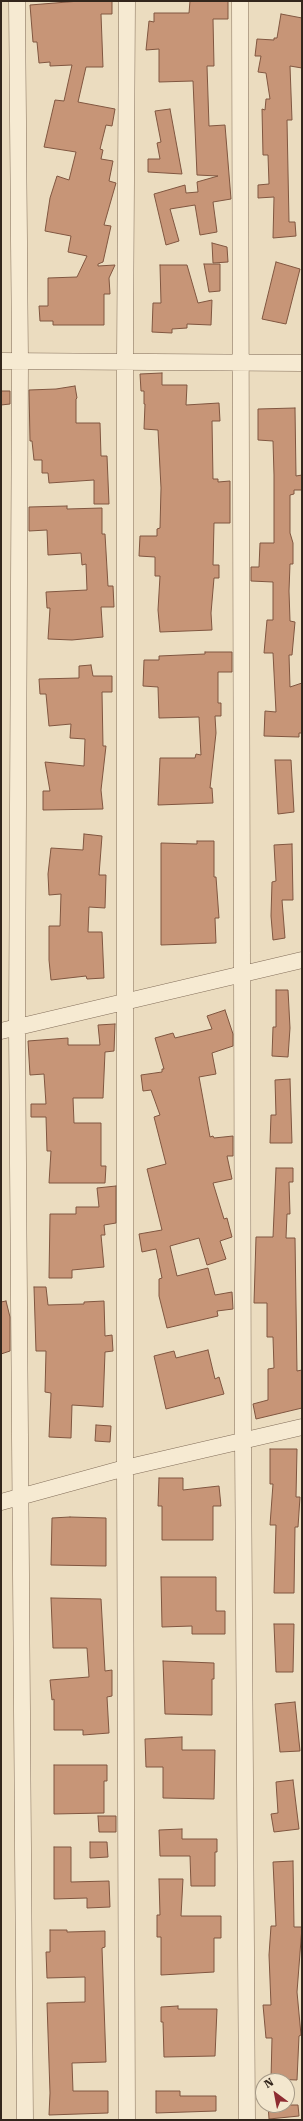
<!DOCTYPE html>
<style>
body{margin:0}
#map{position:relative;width:303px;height:2121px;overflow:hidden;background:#ebdcbf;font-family:"Roboto Serif",serif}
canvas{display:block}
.frame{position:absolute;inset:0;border:2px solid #33261c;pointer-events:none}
.north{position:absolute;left:255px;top:2073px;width:40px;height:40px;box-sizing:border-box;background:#f3e7ce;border:1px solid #a69a87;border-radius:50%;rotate:328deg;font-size:11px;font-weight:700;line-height:16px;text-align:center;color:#33261c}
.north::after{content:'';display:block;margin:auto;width:14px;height:18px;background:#8e2c31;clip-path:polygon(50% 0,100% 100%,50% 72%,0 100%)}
</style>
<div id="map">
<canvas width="303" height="2121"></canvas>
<div class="frame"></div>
<div class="north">N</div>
</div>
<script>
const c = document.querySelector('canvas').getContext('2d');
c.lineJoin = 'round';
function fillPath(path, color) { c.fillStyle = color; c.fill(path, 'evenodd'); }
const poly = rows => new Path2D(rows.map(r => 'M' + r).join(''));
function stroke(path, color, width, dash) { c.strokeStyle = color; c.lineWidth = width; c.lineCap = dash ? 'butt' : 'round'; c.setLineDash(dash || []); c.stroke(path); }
const building = poly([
 [80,1,112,1,112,14,101,14,103,67,86,67,78,102,115,109,112,126,106,125,100,149,103,150,101,159,113,161,109,181,116,183,104,225,111,226,103,262,98,264,98,266,115,265,109,278,110,294,104,294,104,325,53,325,53,321,40,321,39,306,48,306,48,278,77,277,87,256,68,252,71,236,45,231,50,198,57,176,69,180,76,152,44,147,55,100,64,101,72,65,50,66,50,62,39,63,37,42,33,42,30,5,80,1],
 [190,1,228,1,228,19,213,19,214,66,207,66,209,126,225,125,231,199,213,202,217,232,200,235,195,205,170,209,179,241,166,245,154,194,185,185,186,193,198,192,197,182,218,176,197,175,193,81,159,82,159,49,146,50,149,21,154,22,154,13,189,13,190,1],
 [281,14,302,18,302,68,290,66,292,120,287,120,289,222,295,222,296,236,273,238,274,197,258,198,258,185,269,184,268,155,263,155,262,109,265,110,266,99,270,99,266,73,258,72,261,56,255,56,257,39,274,40,274,38,277,38,281,14],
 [170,109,182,174,148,172,148,159,160,159,157,143,161,142,155,111,170,109],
 [212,243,227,247,228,262,213,263,212,243],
 [276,262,300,269,286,324,262,319,276,262],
 [204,264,220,264,220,291,209,292,204,264],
 [160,265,187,265,198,303,212,300,211,325,187,324,187,328,172,329,172,333,152,332,153,303,161,303,160,265],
 [162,373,162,385,187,385,186,405,219,403,220,421,212,421,213,479,218,479,218,482,230,481,230,523,214,523,213,565,219,565,219,578,214,578,211,613,212,630,160,632,158,610,160,576,155,576,155,557,139,556,140,536,157,536,157,529,160,528,161,488,158,430,144,429,145,404,144,404,144,391,141,391,140,374,162,373],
 [75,386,77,398,76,399,76,423,100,423,101,456,107,456,109,504,94,504,94,480,49,483,48,473,42,473,42,460,34,460,32,441,30,441,29,390,56,389,75,386],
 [1,391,10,391,10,404,1,405,1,391],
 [295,408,296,476,302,475,302,490,294,490,294,494,290,495,290,533,293,543,293,564,290,564,289,591,290,621,295,622,292,655,289,655,290,687,302,683,302,733,299,733,299,737,264,736,265,711,276,712,273,653,264,653,267,620,273,620,273,582,251,581,251,567,259,567,260,543,274,543,274,475,273,441,258,440,258,409,295,408],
 [67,506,67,509,102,508,102,534,105,534,108,586,113,586,114,607,101,607,103,637,72,640,48,639,50,608,47,608,46,592,87,590,86,564,82,565,81,553,48,555,47,530,29,531,29,507,67,506],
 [205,652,232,652,232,672,218,672,218,703,221,703,221,716,215,716,216,733,210,788,212,788,213,803,158,805,160,758,195,758,196,754,201,755,199,717,159,718,158,687,143,686,144,660,159,660,159,656,205,654,205,652],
 [91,665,93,676,112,676,112,692,102,692,103,746,106,746,101,790,103,809,43,810,43,791,50,791,45,762,84,766,85,739,70,738,71,724,49,726,46,694,40,694,39,679,79,678,79,666,91,665],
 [275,760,291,760,294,812,278,814,275,760],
 [84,834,102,836,99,875,106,875,105,908,89,907,88,932,102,932,104,978,87,979,86,976,51,980,49,960,49,926,60,926,61,894,49,895,48,874,51,848,83,850,84,834],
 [197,841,214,841,214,877,216,877,219,918,215,918,216,943,161,945,161,843,197,844,197,841],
 [292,844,293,900,282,900,285,938,273,940,271,916,272,882,276,881,274,845,292,844],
 [276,990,288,990,290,1028,288,1057,272,1056,273,1027,276,1027,276,990],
 [225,1010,233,1034,233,1046,212,1053,216,1074,199,1077,210,1137,213,1136,214,1138,233,1136,233,1156,227,1156,232,1179,213,1183,224,1219,227,1218,232,1237,220,1241,226,1259,207,1265,199,1238,170,1246,177,1276,208,1268,215,1295,232,1292,233,1309,217,1311,218,1316,167,1328,159,1296,159,1279,162,1278,156,1249,142,1252,139,1234,162,1230,147,1169,166,1164,154,1117,160,1115,151,1090,143,1091,141,1075,162,1072,162,1069,164,1069,155,1038,173,1033,175,1038,212,1029,207,1016,225,1010],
 [115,1024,114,1051,105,1052,103,1098,73,1098,74,1123,101,1123,101,1166,106,1166,105,1183,49,1183,51,1151,47,1151,46,1117,31,1117,31,1104,46,1104,44,1074,30,1075,28,1041,68,1038,68,1045,100,1045,98,1025,115,1024],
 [290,1079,292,1143,270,1143,271,1115,276,1115,275,1080,290,1079],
 [276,1168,293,1168,293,1182,289,1182,290,1214,287,1214,286,1238,295,1238,297,1371,302,1370,302,1408,256,1419,253,1404,268,1400,268,1369,274,1368,273,1337,267,1337,267,1303,254,1303,256,1237,273,1237,276,1168],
 [116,1186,116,1223,104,1225,105,1235,101,1235,104,1267,72,1270,72,1278,49,1278,50,1214,76,1214,76,1207,99,1207,97,1188,116,1186],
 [34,1287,46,1287,48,1305,84,1304,84,1302,104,1301,105,1336,112,1335,113,1351,105,1352,103,1407,72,1405,71,1438,49,1437,51,1393,45,1392,46,1351,36,1351,34,1287],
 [6,1301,10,1317,10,1351,1,1354,1,1302,6,1301],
 [208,1350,215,1379,219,1377,224,1394,166,1409,154,1356,174,1351,176,1358,208,1350],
 [96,1425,111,1426,110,1442,95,1441,96,1425],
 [270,1449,297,1449,296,1497,300,1497,298,1527,295,1527,294,1593,274,1593,276,1525,270,1525,273,1484,270,1484,270,1449],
 [159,1478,183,1478,183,1490,219,1486,221,1506,213,1506,213,1540,162,1540,162,1506,158,1506,159,1478],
 [70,1517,106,1518,106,1566,51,1565,52,1518,70,1517],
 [161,1577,216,1577,216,1611,225,1611,225,1634,192,1634,192,1626,162,1627,161,1577],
 [51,1598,101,1599,105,1671,112,1670,112,1696,107,1697,109,1733,83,1735,83,1730,54,1730,54,1699,52,1700,50,1680,89,1677,87,1648,53,1648,51,1598],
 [274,1624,294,1624,293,1672,276,1672,274,1624],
 [163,1661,214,1663,214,1679,212,1679,212,1715,165,1714,163,1661],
 [295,1702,300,1751,280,1752,275,1704,295,1702],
 [182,1737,182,1750,215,1750,214,1799,163,1798,163,1767,146,1767,145,1739,182,1737],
 [54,1765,107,1765,107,1781,104,1781,104,1813,54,1814,54,1765],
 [293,1780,299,1829,274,1832,271,1814,278,1813,276,1782,293,1780],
 [98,1816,116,1816,116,1832,99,1832,98,1816],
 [182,1829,182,1839,217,1839,217,1852,215,1852,215,1886,191,1886,190,1856,160,1856,159,1830,182,1829],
 [90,1842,107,1842,108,1857,90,1858,90,1842],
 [54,1847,71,1847,71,1882,109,1881,110,1907,87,1908,87,1898,54,1899,54,1847],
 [293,1861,294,1927,302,1927,297,1992,301,2035,299,2036,297,2080,271,2079,272,2038,266,2038,263,2005,271,2005,269,1955,271,1926,276,1926,273,1862,293,1861],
 [159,1879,183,1879,181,1916,221,1916,221,1938,214,1938,214,1972,161,1975,161,1937,157,1937,157,1915,160,1915,159,1879],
 [50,1930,67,1930,67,1932,105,1931,105,1947,102,1948,106,2062,72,2063,73,2091,108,2091,108,2113,49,2115,50,2093,47,2003,85,2002,85,1977,47,1978,46,1952,50,1952,50,1930],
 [178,2006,178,2009,217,2009,215,2056,164,2057,163,2022,161,2022,161,2007,178,2006],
 [156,2091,180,2091,180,2096,216,2096,216,2111,156,2113,156,2091],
 [268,2105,298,2105,299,2116,269,2119,268,2105]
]);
fillPath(building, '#c79577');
stroke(building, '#805640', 1);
const minor = poly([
 [17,1,20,361,17,1027,25,2120],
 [127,1,125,362,125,1468,127,2120],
 [240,1,243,1440,247,2120],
 [1,361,302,363],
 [1,1031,302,960],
 [1,1502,125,1468,302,1427]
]);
stroke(minor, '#826d59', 17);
stroke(minor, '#f6ead2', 16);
</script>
